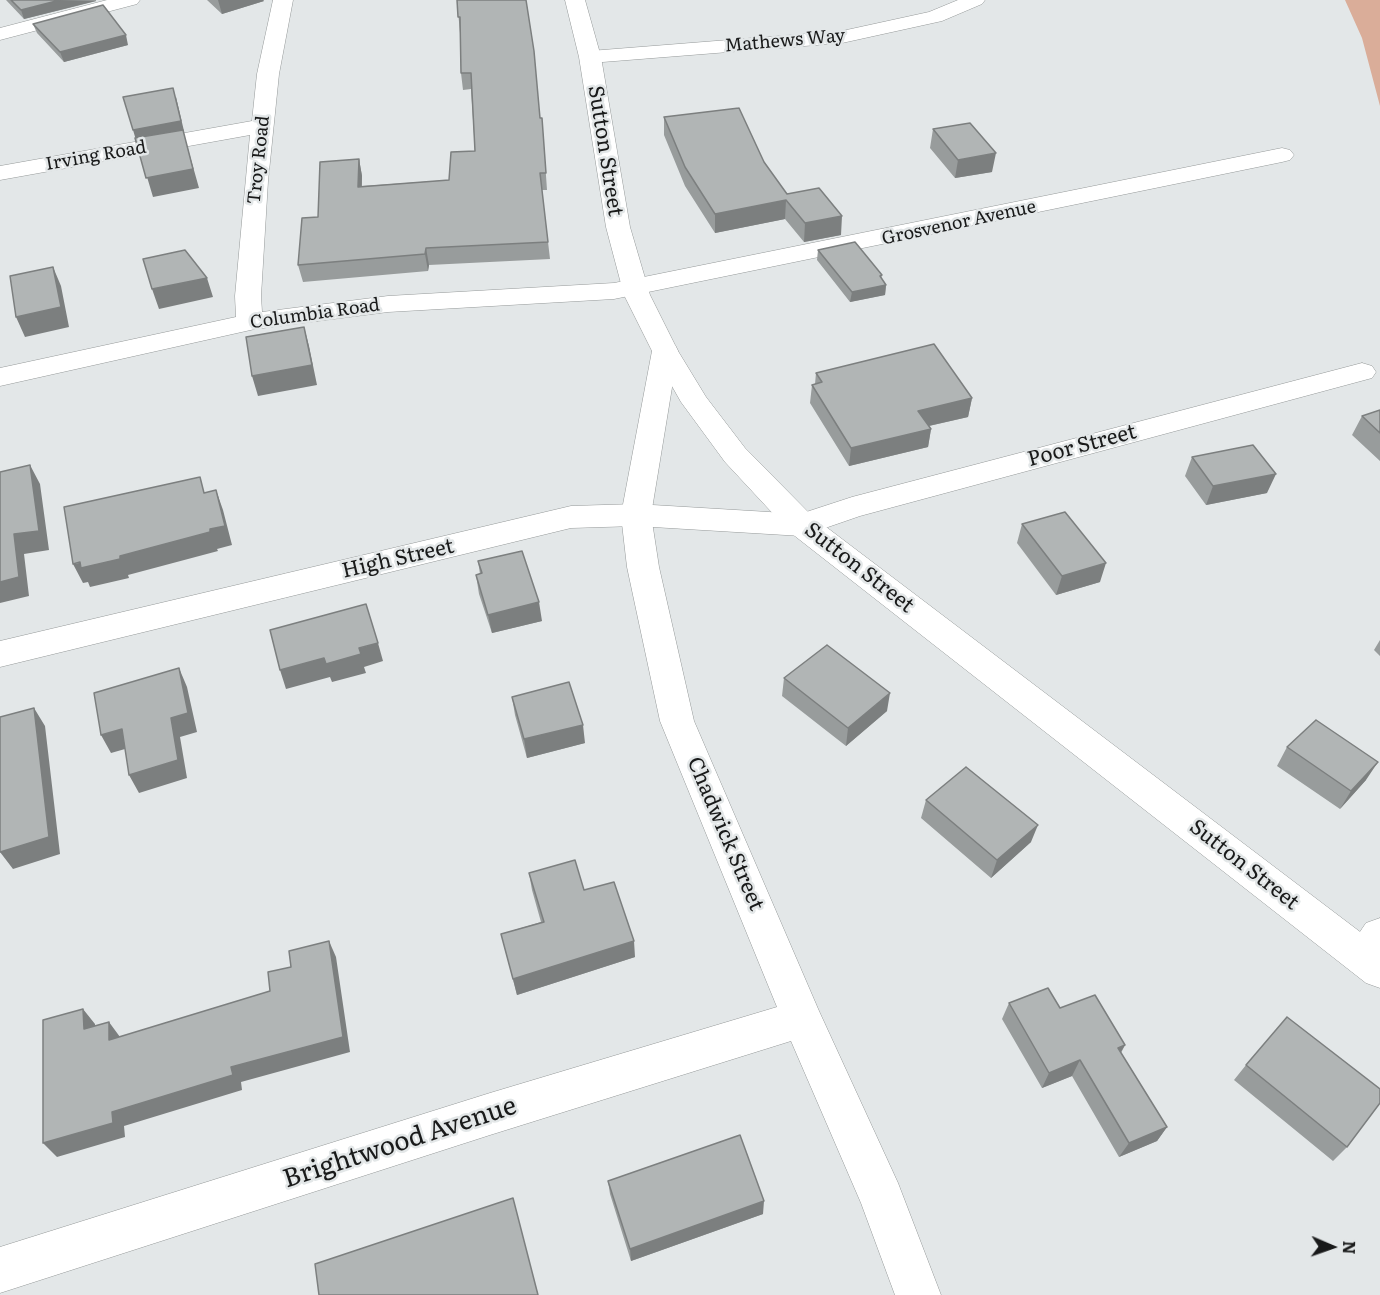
<!DOCTYPE html>
<style>
body{margin:0}
#map{position:relative;width:1380px;height:1295px;overflow:hidden;background:#e3e7e8;font-family:Literata,serif}
canvas{display:block}
.north{position:absolute;left:1302px;top:1217px;width:60px;height:60px;-webkit-text-stroke:4px #e3e7e8;paint-order:stroke;rotate:92deg;font-size:16px;font-weight:700;line-height:24px;text-align:center;color:#191a1a}
.north::after{content:'';display:block;margin:auto;width:21px;height:27px;background:#191a1a;clip-path:polygon(50% 0,100% 100%,50% 72%,0 100%)}
</style>
<div id="map">
<canvas width="1380" height="1295"></canvas>
<div class="north">N</div>
</div>
<script>
const c = document.querySelector('canvas').getContext('2d');
c.lineJoin = 'round';
function fillPath(path, color) { c.fillStyle = color; c.fill(path, 'evenodd'); }
const poly = rows => new Path2D(rows.map(r => 'M' + r).join(''));
function stroke(path, color, width, dash) { c.strokeStyle = color; c.lineWidth = width; c.lineCap = dash ? 'butt' : 'round'; c.setLineDash(dash || []); c.stroke(path); }
function label(font, color, halo, rows, align = 'center') {
  c.font = font + ' Literata,serif'; c.lineWidth = 5; c.setLineDash([]); c.textBaseline = 'middle'; c.strokeStyle = halo; c.fillStyle = color; for (const [text, x, y, turn = 0] of rows) {
    c.save(); c.translate(x, y); c.rotate((+turn || 0) * Math.PI / 180); c.textAlign = isNaN(turn) ? turn : align; if (halo) c.strokeText(text, 0, 0); c.fillText(text, 0, 0); c.restore();
  }
}
fillPath(poly([
 [1345,0,1380,0,1380,106,1362,38]
]), '#daad99');
const street = poly([
 [107,0,140,0,137,4,0,40,0,28,107,0],
 [273,0,293,0,279,74,268,181,261,296,262,312,388,296,614,283,1282,148,1290,150,1294,155,1290,160,1282,162,614,299,388,312,255,329,0,386,0,368,236,317,235,296,250,135,0,180,0,166,252,121,257,74,273,0],
 [958,0,985,0,982,4,942,21,842,43,590,63,583,61,579,57,583,53,590,51,842,31,929,12,958,0],
 [665,343,675,345,678,351,651,515,659,567,694,721,819,1011,898,1183,941,1295,895,1295,861,1203,791,1041,490,1135,0,1293,0,1247,490,1093,777,1007,660,721,627,567,621,515,652,351,655,345,665,343],
 [1362,363,1372,366,1376,372,1372,378,860,516,802,536,791,533,787,525,791,517,852,497,1362,363],
 [1380,918,1380,969,1365,976,1351,971,1345,958,1351,945,1366,923,1380,918]
]);
const secondary = poly([
 [636,504,802,514,813,517,817,525,813,533,802,536,636,526,571,528,0,667,0,641,571,506,636,504]
]);
const highway = poly([
 [565,0,585,0,601,57,630,227,650,295,678,351,706,397,745,448,813,517,1380,947,1380,988,1366,983,791,533,725,462,681,402,652,351,624,295,606,227,579,57,565,0]
]);
stroke(street, '#959999', 1);
stroke(secondary, '#959999', 1);
stroke(highway, '#959999', 1);
fillPath(street, '#fff');
fillPath(secondary, '#fff');
fillPath(highway, '#fff');
fillPath(poly([
 [6,0,96,0,96,1,24,19],
 [207,0,263,0,264,1,222,14],
 [457,0,540,118,542,118,547,190,542,190,550,259,429,265,428,271,303,282,298,265,318,217,359,159,362,176,362,186,449,180,475,151,471,89,463,90,461,73,460,33],
 [33,24,128,45,64,62,37,33],
 [664,117,764,162,787,194,841,235,804,242,785,219,715,233,685,186,664,135],
 [933,129,992,172,955,178,930,148],
 [818,250,882,275,881,278,886,285,885,295,850,302,817,260],
 [816,373,972,398,968,417,929,426,931,429,928,447,849,466,810,403,812,385,815,384],
 [1380,410,1380,461,1352,435,1362,416],
 [1192,457,1267,493,1206,505,1185,476],
 [1022,524,1100,582,1056,595,1017,543],
 [478,561,542,621,492,633,479,594,476,575,480,574],
 [1380,640,1380,656,1374,650],
 [784,678,887,711,846,746,782,696],
 [512,697,585,743,527,758,515,715],
 [1287,747,1366,780,1340,809,1277,766],
 [926,800,1031,842,991,878,921,818],
 [529,873,584,890,635,957,517,995,501,934,541,922,532,890],
 [1009,1003,1125,1045,1121,1053,1167,1127,1157,1141,1119,1157,1072,1076,1042,1088,1002,1019],
 [1246,1065,1347,1147,1333,1161,1234,1080],
 [608,1181,763,1214,631,1261,610,1194]
]), '#989c9c');
fillPath(poly([
 [60,0,96,1,24,19,21,10],
 [218,0,263,0,264,1,222,14],
 [126,35,128,45,64,62,60,52],
 [176,97,184,131,183,131,199,188,153,197,133,130],
 [996,153,992,172,955,178,958,160],
 [359,159,362,176,361,203,358,187],
 [786,200,785,219,715,233,715,214],
 [842,216,841,235,804,242,805,223],
 [426,248,429,265,428,271,425,254],
 [53,267,61,286,69,327,25,337,16,317],
 [207,278,213,297,159,309,152,289],
 [886,285,885,295,850,302,852,292],
 [304,327,309,346,317,385,258,396,252,376],
 [972,398,968,417,915,429,918,411],
 [931,429,928,447,849,466,851,448],
 [30,465,40,484,49,550,24,554,29,596,0,603,0,582,14,534],
 [1276,474,1267,493,1206,505,1213,486],
 [216,490,223,510,232,545,217,549,218,551,128,575,129,578,90,587,88,582,83,583,73,564,120,556,210,529],
 [1106,563,1100,582,1056,595,1062,576],
 [539,602,542,621,492,633,488,615],
 [378,643,383,661,364,667,366,673,332,682,330,677,286,689,280,670],
 [179,668,187,687,197,732,180,737,187,778,139,793,129,775,171,718],
 [890,693,887,711,846,746,848,728],
 [34,708,45,726,60,854,13,869,0,852],
 [583,725,585,743,527,758,524,739],
 [122,729,132,747,111,753,101,735],
 [1378,762,1366,780,1340,809,1351,791],
 [1038,825,1031,842,991,878,997,860],
 [329,941,336,957,350,1052,241,1082,242,1090,124,1126,125,1137,57,1157,43,1143,112,1112,231,1067],
 [634,941,635,957,517,995,513,979],
 [83,1009,95,1024,96,1044,84,1029],
 [109,1022,120,1037,109,1040],
 [1125,1045,1116,1060,1118,1048],
 [1080,1060,1072,1076,1042,1088,1049,1073],
 [1167,1127,1157,1141,1119,1157,1129,1143],
 [764,1201,763,1214,631,1261,630,1249]
]), '#7c7f7f');
const building = poly([
 [11,0,60,0,21,10,11,0],
 [457,0,526,0,534,51,540,118,542,118,546,173,540,173,548,242,426,248,425,254,298,265,302,218,318,217,320,162,359,159,358,187,449,180,451,152,475,151,471,73,461,73,460,17,458,17,457,0],
 [103,5,126,35,60,52,33,24,103,5],
 [173,88,181,121,133,130,123,97,173,88],
 [739,108,764,162,787,194,819,188,842,216,805,223,786,200,715,214,685,167,664,117,739,108],
 [970,123,996,153,958,160,933,129,970,123],
 [183,130,193,169,146,178,135,138,183,130],
 [855,242,882,275,880,276,886,285,852,292,818,250,855,242],
 [185,250,207,278,152,289,143,259,185,250],
 [53,267,61,307,16,317,10,276,53,267],
 [304,327,312,365,252,376,246,337,304,327],
 [934,344,972,398,918,411,931,429,851,448,812,385,822,382,816,373,934,344],
 [1380,410,1380,433,1362,416,1380,410],
 [1253,445,1276,474,1213,486,1192,457,1253,445],
 [30,465,39,531,14,534,19,577,0,582,0,472,30,465],
 [200,477,204,493,216,490,225,526,210,529,210,532,120,556,120,559,81,568,80,562,73,564,64,507,200,477],
 [1065,512,1106,563,1062,576,1022,524,1065,512],
 [522,551,539,602,488,615,476,575,482,573,478,561,522,551],
 [366,604,378,643,359,648,361,654,326,664,324,658,280,670,270,630,366,604],
 [827,645,890,693,848,728,784,678,827,645],
 [179,668,188,713,171,718,178,760,129,775,122,729,101,735,94,693,179,668],
 [569,682,583,725,524,739,512,697,569,682],
 [34,708,49,837,0,852,0,717,34,708],
 [1316,720,1378,762,1351,791,1287,747,1316,720],
 [966,767,1038,825,997,860,926,800,966,767],
 [575,860,584,890,614,882,634,941,513,979,501,934,544,922,529,873,575,860],
 [329,941,343,1037,231,1067,233,1075,112,1112,113,1123,43,1143,43,1020,83,1009,84,1029,109,1022,109,1040,270,991,268,972,291,967,289,951,329,941],
 [1048,988,1060,1008,1095,995,1125,1045,1118,1048,1167,1127,1129,1143,1080,1060,1049,1073,1009,1003,1048,988],
 [1287,1017,1380,1089,1380,1103,1347,1147,1246,1065,1287,1017],
 [740,1135,764,1201,630,1249,608,1181,740,1135],
 [513,1198,538,1295,319,1295,315,1264,513,1198]
]);
fillPath(building, '#b1b5b5');
stroke(building, '#7c7f7f', 1.5);
label('18px', '#191a1a', '#e3e7e8', [
 ["Mathews Way",785,41,-5],
 ["Irving Road",96,156,-10],
 ["Troy Road",259,160,-84],
 ["Grosvenor Avenue",959,223,-12],
 ["Columbia Road",315,314,-8]
]);
label('21px', '#191a1a', '#e3e7e8', [
 ["Sutton Street",605,151,81],
 ["Poor Street",1082,446,-15],
 ["High Street",398,559,-13],
 ["Sutton Street",859,568,38],
 ["Chadwick Street",725,834,67],
 ["Sutton Street",1244,865,38]
]);
label('26px', '#191a1a', '#e3e7e8', [
 ["Brightwood Avenue",400,1143,-18]
]);
</script>
